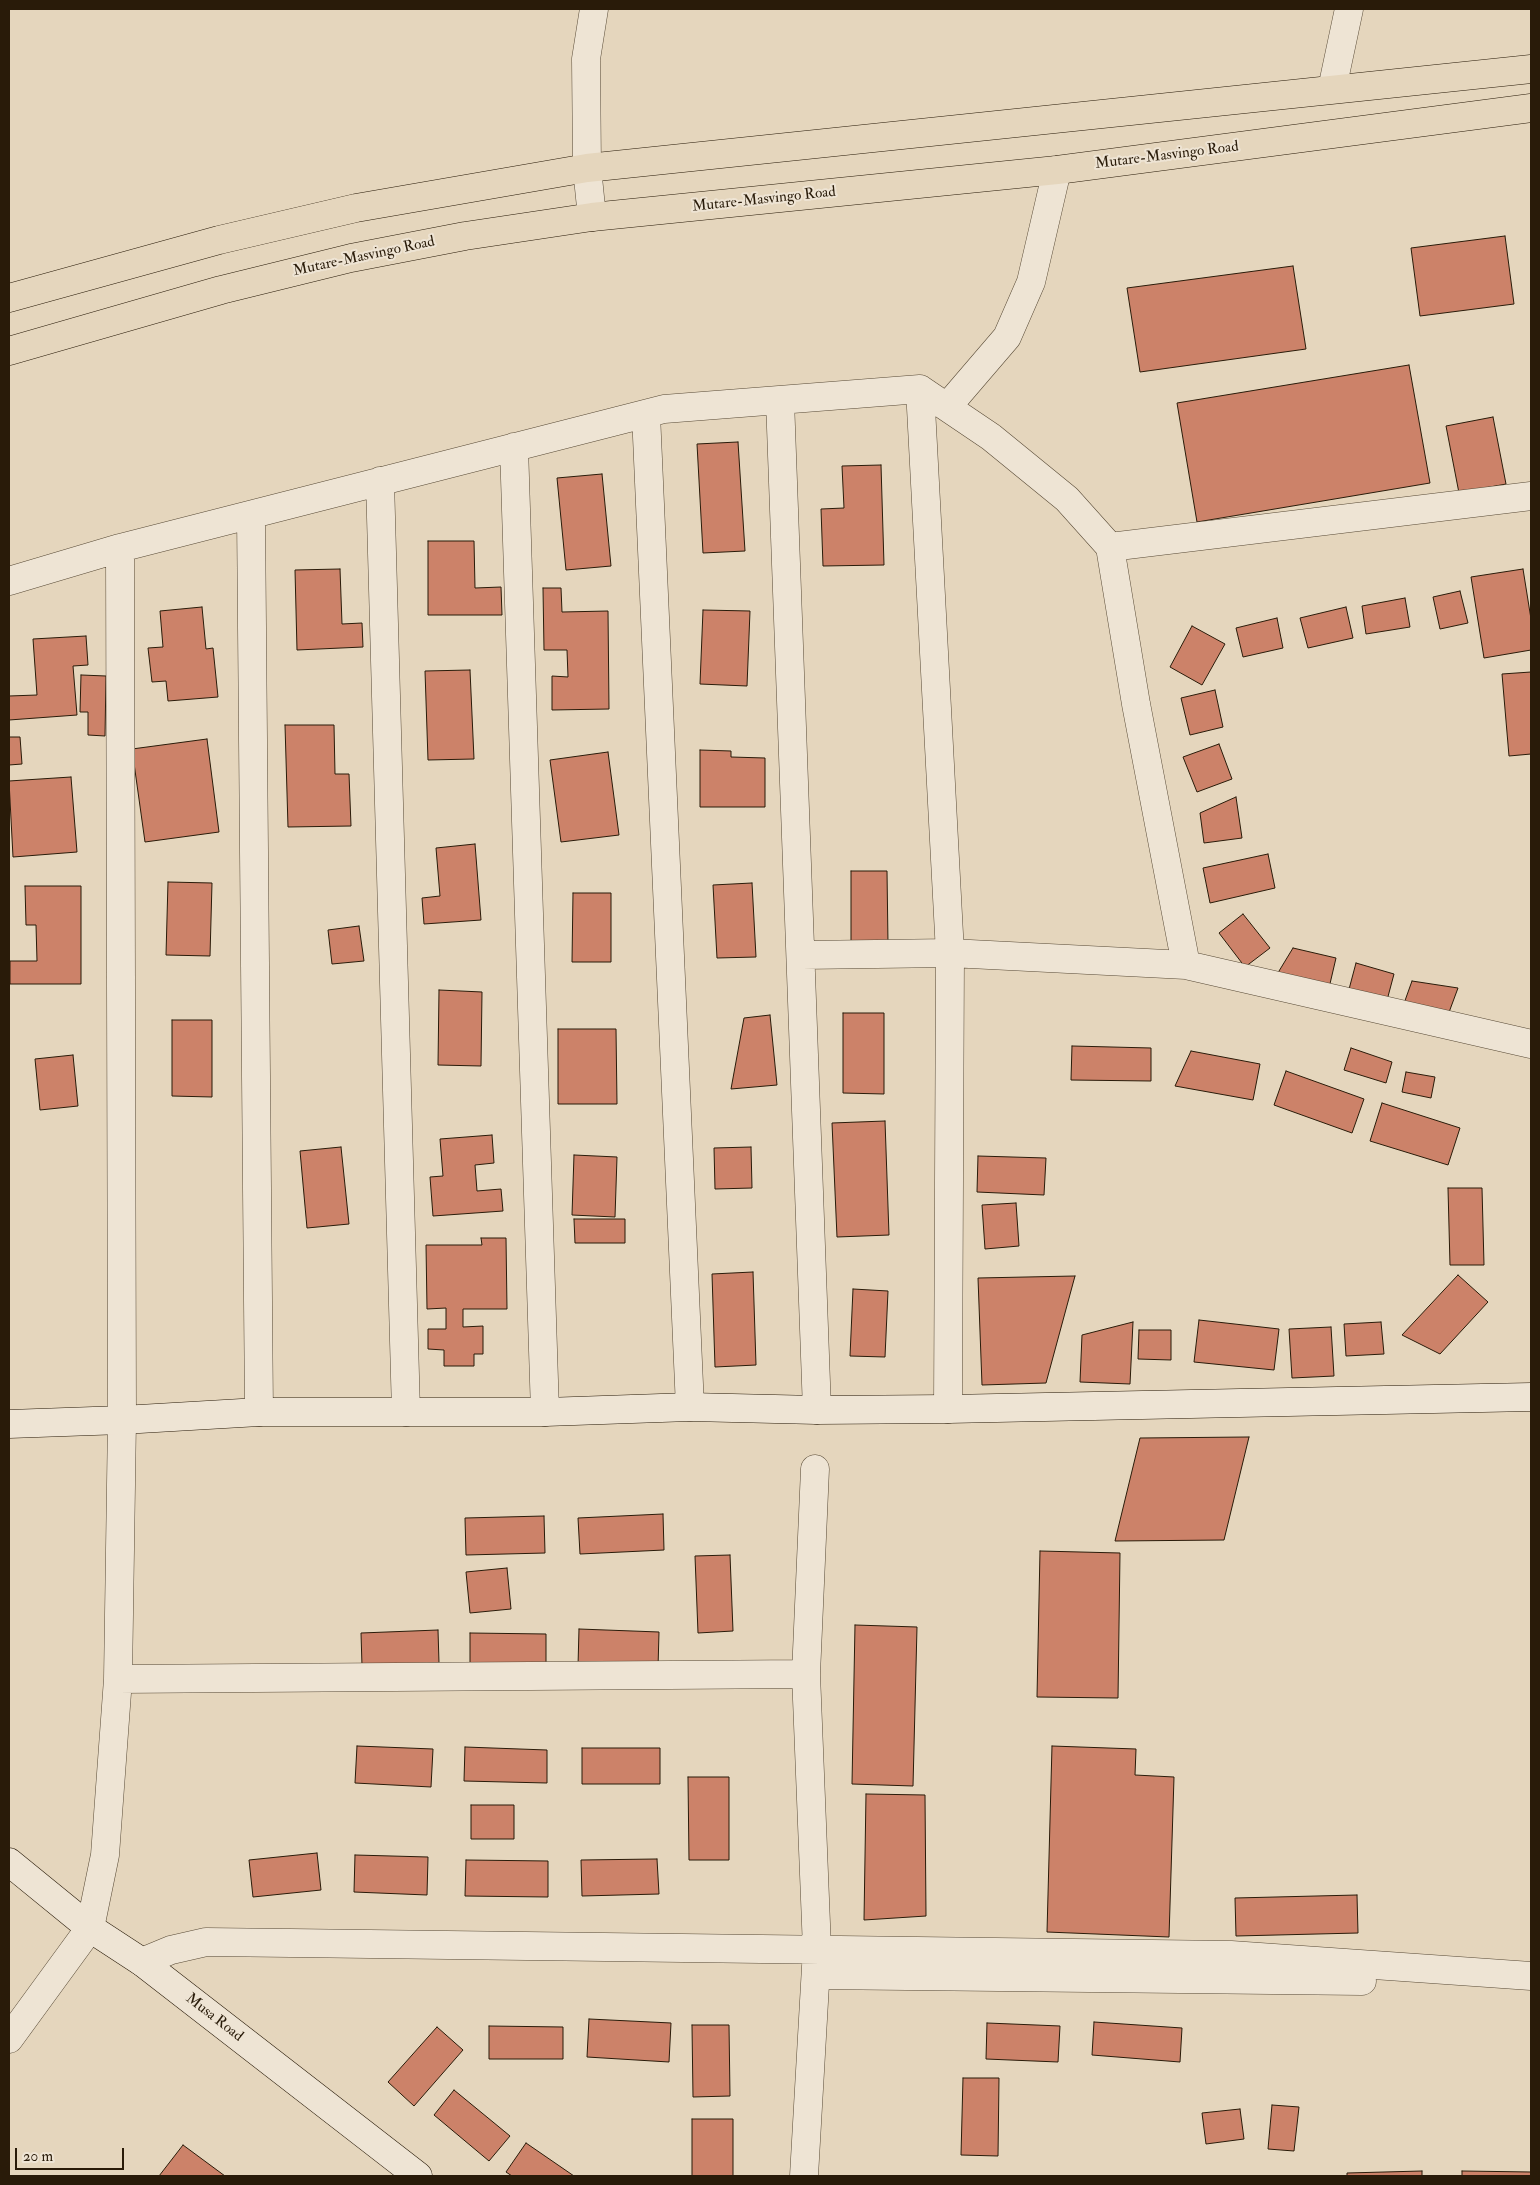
<!DOCTYPE html>
<style>
body{margin:0}
#map{position:relative;width:1540px;height:2185px;overflow:hidden;background:#e5d6bd;font-family:"IM FELL Double Pica",serif}
canvas{display:block}
.frame{position:absolute;inset:0;border:10px solid #291b09;pointer-events:none}
.scale{position:absolute;left:15px;top:2148px;width:109px;height:22px;box-sizing:border-box;border:2px solid #291b09;border-top:0;padding-left:6px;font-size:15px;line-height:18px;white-space:nowrap;color:#291b09;-webkit-text-stroke:4px #eee4d4;paint-order:stroke}
</style>
<div id="map">
<canvas width="1540" height="2185"></canvas>
<div class="frame"></div>
<div class="scale">20 m</div>
</div>
<script>
const c = document.querySelector('canvas').getContext('2d');
c.lineJoin = 'round';
function fillPath(path, color) { c.fillStyle = color; c.fill(path, 'evenodd'); }
const poly = rows => new Path2D(rows.map(r => 'M' + r).join(''));
function stroke(path, color, width, dash) { c.strokeStyle = color; c.lineWidth = width; c.lineCap = dash ? 'butt' : 'round'; c.setLineDash(dash || []); c.stroke(path); }
function label(font, color, halo, rows, align = 'center') {
  c.font = font + ' "IM FELL Double Pica",serif'; c.lineWidth = 4; c.setLineDash([]); c.textBaseline = 'middle'; c.strokeStyle = halo; c.fillStyle = color; for (const [text, x, y, turn = 0] of rows) {
    c.save(); c.translate(x, y); c.rotate((+turn || 0) * Math.PI / 180); c.textAlign = isNaN(turn) ? turn : align; if (halo) c.strokeText(text, 0, 0); c.fillText(text, 0, 0); c.restore();
  }
}
const building = poly([
 [1505,236,1514,304,1420,316,1411,248,1505,236],
 [1293,266,1306,349,1140,372,1127,288,1293,266],
 [1409,365,1430,483,1197,522,1177,403,1409,365],
 [1493,417,1506,484,1459,493,1446,426,1493,417],
 [738,442,745,551,703,553,697,444,738,442],
 [881,465,884,565,823,566,821,509,844,508,842,466,881,465],
 [602,474,611,566,566,570,557,478,602,474],
 [428,541,474,541,475,588,501,587,502,615,428,615,428,541],
 [340,569,342,624,362,623,363,647,297,650,295,570,340,569],
 [1523,569,1531,619,1531,650,1484,658,1471,577,1523,569],
 [543,588,561,588,562,612,608,611,609,709,552,710,552,676,568,677,567,650,544,650,543,588],
 [1460,591,1468,623,1440,629,1433,597,1460,591],
 [1405,598,1410,627,1366,634,1362,606,1405,598],
 [202,607,206,649,213,648,218,697,168,701,166,681,152,682,148,648,163,647,160,611,202,607],
 [1346,607,1353,638,1308,648,1300,618,1346,607],
 [703,610,750,611,747,686,700,684,703,610],
 [1277,618,1283,648,1243,657,1236,628,1277,618],
 [1192,626,1225,644,1202,685,1170,667,1192,626],
 [86,636,88,665,73,666,77,715,9,720,9,696,37,695,33,639,86,636],
 [470,670,474,759,428,760,425,671,470,670],
 [1531,672,1531,754,1509,756,1502,674,1531,672],
 [81,675,106,676,105,736,88,735,88,712,80,712,81,675],
 [1215,690,1223,727,1190,735,1181,698,1215,690],
 [285,725,334,725,335,774,349,774,351,826,288,827,285,725],
 [9,737,20,737,22,764,9,765,9,737],
 [207,739,219,832,145,842,132,749,207,739],
 [1219,744,1232,779,1197,792,1183,757,1219,744],
 [700,750,731,751,731,757,765,758,765,807,700,807,700,750],
 [608,752,619,835,561,842,550,760,608,752],
 [71,777,77,852,13,857,9,781,71,777],
 [1236,797,1242,838,1204,843,1200,813,1236,797],
 [475,844,481,920,424,924,422,898,440,896,436,848,475,844],
 [1268,854,1275,888,1210,903,1203,868,1268,854],
 [851,871,887,871,888,944,851,944,851,871],
 [168,882,212,883,210,956,166,955,168,882],
 [752,883,756,957,717,958,713,885,752,883],
 [25,886,81,886,81,984,10,984,10,961,37,961,36,925,26,925,25,886],
 [573,893,611,893,611,962,572,962,573,893],
 [1243,914,1270,948,1245,967,1219,933,1243,914],
 [359,926,364,961,332,964,328,930,359,926],
 [1293,948,1336,958,1329,988,1276,976,1293,948],
 [1356,963,1394,974,1386,1004,1348,993,1356,963],
 [1412,981,1458,988,1448,1015,1402,1009,1412,981],
 [439,990,482,992,481,1066,438,1065,439,990],
 [843,1013,884,1013,884,1094,843,1093,843,1013],
 [770,1015,777,1085,731,1089,744,1018,770,1015],
 [172,1020,212,1020,212,1097,172,1096,172,1020],
 [558,1029,616,1029,617,1104,558,1104,558,1029],
 [1072,1046,1151,1048,1151,1081,1071,1080,1072,1046],
 [1351,1048,1392,1062,1386,1083,1344,1070,1351,1048],
 [1191,1051,1260,1064,1253,1100,1175,1086,1191,1051],
 [73,1055,78,1106,40,1110,35,1059,73,1055],
 [1286,1071,1364,1099,1352,1133,1274,1105,1286,1071],
 [1406,1072,1435,1077,1431,1098,1402,1092,1406,1072],
 [1382,1103,1460,1128,1448,1165,1370,1141,1382,1103],
 [885,1121,889,1235,837,1237,832,1123,885,1121],
 [492,1135,494,1163,475,1165,477,1191,501,1189,503,1211,433,1216,430,1177,443,1176,440,1139,492,1135],
 [341,1147,349,1224,307,1228,300,1151,341,1147],
 [751,1147,752,1188,715,1189,714,1148,751,1147],
 [574,1155,617,1157,615,1217,572,1215,574,1155],
 [978,1156,1046,1158,1044,1195,977,1192,978,1156],
 [1448,1188,1482,1188,1484,1265,1450,1265,1448,1188],
 [1016,1203,1019,1246,985,1249,982,1205,1016,1203],
 [574,1219,625,1219,625,1243,575,1243,574,1219],
 [481,1238,506,1238,507,1309,463,1309,463,1327,483,1326,483,1354,474,1354,474,1366,444,1366,444,1350,428,1349,428,1329,446,1329,446,1308,427,1309,426,1245,482,1245,481,1238],
 [753,1272,756,1365,715,1367,712,1274,753,1272],
 [1458,1275,1488,1302,1440,1354,1402,1335,1458,1275],
 [1075,1276,1046,1383,982,1385,978,1278,1075,1276],
 [853,1289,888,1291,885,1357,850,1356,853,1289],
 [1199,1320,1279,1329,1274,1370,1194,1362,1199,1320],
 [1133,1322,1130,1384,1080,1382,1082,1335,1133,1322],
 [1381,1322,1384,1354,1346,1356,1344,1324,1381,1322],
 [1331,1327,1334,1376,1292,1378,1289,1329,1331,1327],
 [1139,1330,1171,1330,1171,1360,1138,1359,1139,1330],
 [1249,1437,1224,1540,1115,1541,1140,1438,1249,1437],
 [663,1514,664,1550,580,1554,578,1518,663,1514],
 [544,1516,545,1553,466,1555,465,1518,544,1516],
 [1040,1551,1120,1553,1118,1698,1037,1697,1040,1551],
 [730,1555,733,1631,698,1633,695,1556,730,1555],
 [507,1568,511,1609,470,1613,466,1572,507,1568],
 [855,1625,917,1627,913,1786,852,1784,855,1625],
 [579,1629,659,1632,658,1668,578,1666,579,1629],
 [438,1630,439,1663,362,1666,361,1633,438,1630],
 [470,1633,546,1634,546,1668,470,1667,470,1633],
 [357,1746,433,1749,431,1787,355,1783,357,1746],
 [1052,1746,1136,1749,1135,1775,1174,1777,1169,1937,1047,1932,1052,1746],
 [465,1747,547,1750,547,1783,464,1781,465,1747],
 [582,1748,660,1748,660,1784,582,1784,582,1748],
 [688,1777,729,1777,729,1860,689,1860,688,1777],
 [866,1794,925,1795,926,1916,864,1920,866,1794],
 [471,1805,514,1805,514,1839,471,1839,471,1805],
 [317,1853,321,1890,253,1897,249,1860,317,1853],
 [355,1855,428,1857,427,1895,354,1892,355,1855],
 [657,1859,659,1894,582,1896,581,1860,657,1859],
 [466,1860,548,1861,548,1897,465,1896,466,1860],
 [1357,1895,1358,1933,1236,1936,1235,1898,1357,1895],
 [589,2019,671,2023,669,2062,587,2057,589,2019],
 [1094,2022,1182,2028,1180,2062,1092,2055,1094,2022],
 [987,2023,1060,2026,1058,2062,986,2059,987,2023],
 [692,2025,729,2025,730,2096,693,2097,692,2025],
 [489,2026,563,2027,563,2059,489,2059,489,2026],
 [437,2027,463,2050,414,2106,388,2082,437,2027],
 [963,2078,999,2078,998,2156,961,2155,963,2078],
 [454,2090,510,2136,489,2161,434,2115,454,2090],
 [1272,2105,1299,2107,1294,2151,1268,2149,1272,2105],
 [1240,2109,1244,2139,1206,2144,1202,2113,1240,2109],
 [692,2119,733,2119,733,2176,692,2176,692,2119],
 [526,2143,574,2176,512,2176,506,2172,526,2143],
 [183,2145,225,2176,159,2176,183,2145],
 [1422,2171,1422,2176,1347,2176,1347,2173,1422,2171],
 [1462,2171,1531,2172,1531,2176,1462,2176,1462,2171]
]);
fillPath(building, '#cc8269');
stroke(building, '#291b09', 1);
const street = poly([
 [1332,89,1349,9],
 [592,217,587,168,586,59,594,9],
 [920,389,950,953,948,1409],
 [780,400,817,1410],
 [947,407,1007,337,1031,282,1057,170],
 [646,414,690,1407],
 [514,447,545,1412],
 [380,481,406,1412],
 [251,515,259,1412],
 [1110,547,1136,704,1186,965],
 [9,581,120,548,664,409,920,389,991,437,1067,499,1110,547,1531,496],
 [802,955,950,953,1186,965,1531,1044],
 [118,1679,806,1674],
 [142,1962,171,1950,206,1942,291,1943,1231,1955,1531,1976],
 [816,1975,1362,1981],
 [9,2039,90,1928,105,1855,118,1679,122,1420,120,548],
 [804,2176,817,1949,806,1674,815,1469]
]);
const secondary = poly([
 [9,1424,122,1420,259,1412,545,1412,690,1407,817,1410,948,1409,1531,1397],
 [9,1862,90,1928,142,1962,418,2176]
]);
const highway = poly([
 [9,298,219,240,356,208,587,168,1531,69],
 [9,351,221,290,351,258,465,236,592,217,1057,170,1531,108]
]);
stroke(street, '#584a36', 29);
stroke(secondary, '#291b09', 29);
stroke(highway, '#291b09', 29);
stroke(street, '#eee4d4', 28);
stroke(secondary, '#eee4d4', 28);
stroke(highway, '#e5d6bd', 28);
label('15px', '#291b09', '#eee4d4', [
 ["Mutare-Masvingo Road",1167,156,-7],
 ["Mutare-Masvingo Road",764,200,-6],
 ["Mutare-Masvingo Road",364,257,-12],
 ["Musa Road",214,2018,38]
]);
</script>
